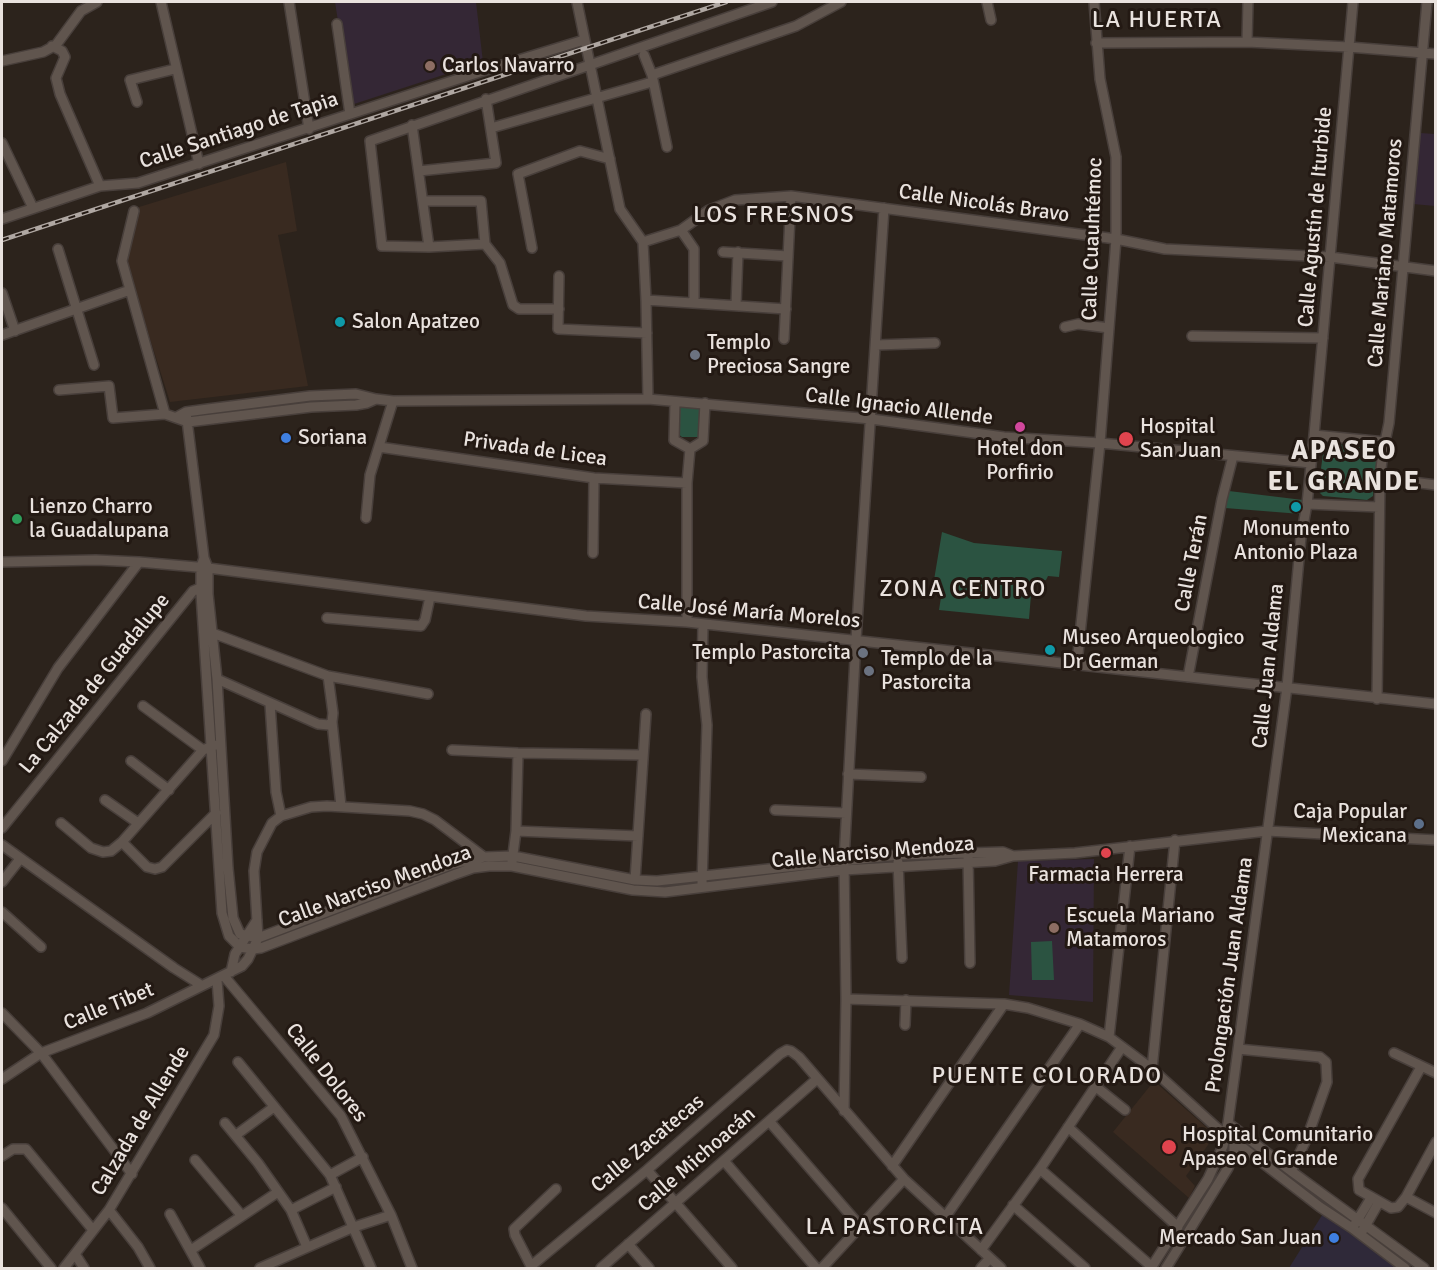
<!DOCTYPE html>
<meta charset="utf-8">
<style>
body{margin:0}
#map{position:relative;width:1437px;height:1270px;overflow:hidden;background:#2c231c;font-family:Signika,sans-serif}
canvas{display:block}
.frame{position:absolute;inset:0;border:3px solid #e9e2de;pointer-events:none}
</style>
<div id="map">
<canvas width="1437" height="1270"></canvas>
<div class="frame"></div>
</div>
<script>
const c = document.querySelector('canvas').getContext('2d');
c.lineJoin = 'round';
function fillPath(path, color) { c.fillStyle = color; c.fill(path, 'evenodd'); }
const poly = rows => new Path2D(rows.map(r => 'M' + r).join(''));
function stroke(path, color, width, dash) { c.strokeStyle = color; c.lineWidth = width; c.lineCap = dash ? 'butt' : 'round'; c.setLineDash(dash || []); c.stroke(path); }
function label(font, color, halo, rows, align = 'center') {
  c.font = font + ' Signika,sans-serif'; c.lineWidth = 6; c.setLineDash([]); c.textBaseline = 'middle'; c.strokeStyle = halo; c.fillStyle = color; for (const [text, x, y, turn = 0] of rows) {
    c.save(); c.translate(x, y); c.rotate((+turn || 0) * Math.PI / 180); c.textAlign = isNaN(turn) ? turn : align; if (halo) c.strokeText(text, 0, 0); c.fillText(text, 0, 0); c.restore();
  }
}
fillPath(poly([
 [1324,1212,1396,1264,1393,1268,1289,1268]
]), '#2f2939');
fillPath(poly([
 [286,162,297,231,278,235,308,386,170,402,126,263,139,207],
 [1154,1081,1215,1135,1186,1176,1195,1186,1189,1198,1113,1132]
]), '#392a20');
fillPath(poly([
 [335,2,476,2,483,62,351,105],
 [1420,133,1435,134,1435,206,1413,204],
 [1094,859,1093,1002,1009,995,1018,861]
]), '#342735');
fillPath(poly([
 [683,405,699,407,702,412,702,433,698,437,682,437,678,434,679,408],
 [1329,443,1375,449,1377,454,1373,496,1367,500,1323,496,1318,491,1324,446],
 [1229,491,1303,500,1301,514,1225,508],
 [942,532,974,543,1062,551,1059,577,1048,576,1046,580,1032,583,1029,619,939,610,942,591,933,586],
 [1052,941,1054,980,1032,980,1031,942]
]), '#2b5341');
const minor = poly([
 [161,2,199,164],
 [289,2,309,129],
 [577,2,620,209,643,242],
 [987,2,991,20],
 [337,24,350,114],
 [1247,42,1248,2],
 [1096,43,1247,42,1349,47,1436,54],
 [52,46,62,51,65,57,56,78,60,94,100,186],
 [644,55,652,75,667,147],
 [2,61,43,52,56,45,81,11,97,2],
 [652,75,796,26,841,2],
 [137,102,130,80,175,69],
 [412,125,429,247],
 [491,128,652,82],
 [2,143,33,208],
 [419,171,496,163,486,99],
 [423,201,481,201,485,244,500,263,513,305,519,309,559,309],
 [134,211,122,261,165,414],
 [2,219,100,186,138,183,486,70,584,40],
 [681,230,694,249,694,302],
 [643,242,681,230,709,210,735,200,791,196,1116,239,1165,249,1330,257,1436,271],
 [643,242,646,300,648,399],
 [485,244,429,247,382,246,370,141,772,2],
 [532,248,518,174,580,151,610,159],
 [58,249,94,365],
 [723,252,788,256],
 [559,276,558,329,647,333],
 [2,293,15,331],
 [646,300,786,309],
 [736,305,738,252],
 [1065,327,1078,324,1109,328],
 [2,335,130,290],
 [1192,336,1323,338],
 [784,339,791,196],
 [876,345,935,343],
 [59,390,109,386,113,418,165,414,188,422,311,407,356,405,367,403,376,399],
 [675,402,674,440,690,449,703,441,705,403],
 [186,412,204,558,208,568,208,594,217,679,228,868,233,918,240,934,258,938,453,864,484,857,513,856,635,880,657,881,898,855,1003,852,1013,856],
 [177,417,186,412,208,409,310,396,356,394,376,399,393,401,648,399,871,419,1004,437,1100,443,1311,463],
 [1314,435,1385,442],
 [379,447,594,478,687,483],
 [1380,478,1436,485],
 [1307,504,1379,507],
 [366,518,370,475,393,401],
 [593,553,594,478],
 [204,558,201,567,201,594,222,913,229,936,240,947,253,949,261,948,456,874,473,868,489,866,512,866,633,890,665,892,844,870,995,861,1013,856,1075,853,1267,831,1436,840],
 [2,562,96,560,139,562,208,568,586,616,687,622,1436,704],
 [327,618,421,626,425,620,430,597],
 [687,622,687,483,690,449],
 [207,631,328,676,428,694],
 [1077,663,1100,443,1116,239,1116,157,1100,79,1094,2],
 [328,676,333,713,332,722,341,806],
 [1188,677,1222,499,1233,456],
 [217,679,318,724,329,725,332,722],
 [1377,699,1380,478,1383,451,1389,423,1427,2],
 [270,704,276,792,281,816],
 [143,706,203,750],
 [452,750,518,753,643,755],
 [2,761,58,668,139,562],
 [131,761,169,790],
 [848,774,921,777],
 [105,800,138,823],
 [775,810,846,813],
 [61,823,91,848,103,852,111,851,122,842,203,750,215,745],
 [2,828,193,591,205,586],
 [516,831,638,836],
 [122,842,147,867,155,869,162,867,216,813],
 [2,845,174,968,201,985],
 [968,857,970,963],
 [512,862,516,831,518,753],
 [898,862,902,958],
 [635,880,646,714],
 [2,882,20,859],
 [702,883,707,725,702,677,703,624],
 [2,912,41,947],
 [231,972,235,954,257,920],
 [224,976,341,1116,391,1215,412,1268],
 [846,999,1004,1004,1028,1008,1080,1024,1109,1037,1152,1069,1216,1127,1320,1207,1352,1228,1405,1268],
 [2,1013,41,1053,132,1174],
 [905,1025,906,1000],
 [1109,1037,1130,846],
 [1238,1049,1320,1057,1326,1062,1327,1082,1307,1138,1291,1171],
 [1394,1053,1436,1073],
 [238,1062,330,1175,371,1268],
 [1421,1067,1358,1179,1359,1190,1391,1208,1398,1207,1406,1197,1436,1142],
 [1152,1069,1175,840],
 [2,1079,41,1053,147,1013,242,966,248,959,258,938,254,871,257,852,272,823,281,816,311,807,327,806,410,811,423,814,435,820,484,857],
 [1095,1086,1125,1110],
 [844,1111,846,999,844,860,856,640,884,208],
 [769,1121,860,1226],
 [225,1123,258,1163,291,1210,307,1247],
 [1228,1123,1291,1171,1424,1268],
 [1068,1127,1178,1227],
 [236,1135,274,1107],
 [2,1156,13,1149,26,1149,93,1230],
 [195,1160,242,1216],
 [725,1162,816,1268],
 [892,1166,1004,1004],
 [1040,1169,1152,1267],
 [647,1170,732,1268],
 [330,1175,363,1157],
 [1406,1197,1436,1213],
 [1013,1205,1085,1268],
 [2,1208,51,1268],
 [109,1210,138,1247,150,1268],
 [291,1210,336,1187],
 [170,1214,200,1268],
 [946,1216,1080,1024],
 [1355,1224,1371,1198],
 [1363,1230,1379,1202],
 [628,1244,649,1268],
 [191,1250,278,1192],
 [981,1250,1040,1169,1122,1047],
 [75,1254,84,1268],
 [531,1266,647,1170,780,1054,787,1050,791,1051,799,1057,904,1179,1001,1268],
 [64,1268,109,1210,214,1035,219,1006,217,980],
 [260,1268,354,1227,391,1215],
 [532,1268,515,1235,514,1229,556,1189],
 [601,1268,817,1079],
 [822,1268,904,1179],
 [981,1268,990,1258],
 [1151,1268,1208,1179,1223,1146,1228,1123,1287,687,1301,537,1307,504,1314,435,1353,2],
 [1166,1268,1228,1168,1234,1151,1234,1136]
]);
stroke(minor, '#483f3b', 12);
stroke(minor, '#60554e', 9);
const rail = poly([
 [2,240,726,2]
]);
stroke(rail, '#afa7a2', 4.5);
stroke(rail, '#231913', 2, [7]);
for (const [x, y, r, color] of [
 [430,66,6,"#8d6e63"],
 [340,322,6,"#0f9aa8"],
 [695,355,6,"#6b7280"],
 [1020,427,6,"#d1479c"],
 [286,438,6,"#3f7fe0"],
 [1126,439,8,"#e0444e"],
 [1296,507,6,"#0f9aa8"],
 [17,519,6,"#2e9e5b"],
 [1050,650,6,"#0f9aa8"],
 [863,653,6,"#6b7280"],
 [869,671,6,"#6b7280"],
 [1419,824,6,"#5c6f8a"],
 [1106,853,6,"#e0444e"],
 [1054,928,6,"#8d6e63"],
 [1169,1147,8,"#e0444e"],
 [1334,1238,6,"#3f7fe0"]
]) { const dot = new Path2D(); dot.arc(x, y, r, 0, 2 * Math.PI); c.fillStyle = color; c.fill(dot); stroke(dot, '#231913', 2); }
label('21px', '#e9e2de', '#231913', [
 ["Carlos Navarro",442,66],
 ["Salon Apatzeo",352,322],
 ["Templo",707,343],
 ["Preciosa Sangre",707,367],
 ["Hospital",1140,427],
 ["San Juan",1140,451],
 ["Soriana",298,438],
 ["Hotel don",1020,449,"center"],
 ["Porfirio",1020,473,"center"],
 ["Lienzo Charro",29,507],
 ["la Guadalupana",29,531],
 ["Monumento",1296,529,"center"],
 ["Antonio Plaza",1296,553,"center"],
 ["Museo Arqueologico",1062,638],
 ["Dr German",1062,662],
 ["Templo Pastorcita",851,653,"right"],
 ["Templo de la",881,659],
 ["Pastorcita",881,683],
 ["Caja Popular",1407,812,"right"],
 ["Mexicana",1407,836,"right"],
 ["Farmacia Herrera",1106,875,"center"],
 ["Escuela Mariano",1066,916],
 ["Matamoros",1066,940],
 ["Hospital Comunitario",1182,1135],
 ["Apaseo el Grande",1182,1159],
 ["Mercado San Juan",1322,1238,"right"]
], 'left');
label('21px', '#e9e2de', '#231913', [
 ["Calle Santiago de Tapia",239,131,-18],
 ["Calle Nicolás Bravo",984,204,8],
 ["Calle Agustín de Iturbide",1316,217,-85],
 ["Calle Cuauhtémoc",1093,239,-88],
 ["Calle Mariano Matamoros",1386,253,-85],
 ["Calle Ignacio Allende",899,407,7],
 ["Privada de Licea",535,450,8],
 ["Calle Terán",1192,563,-79],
 ["Calle José María Morelos",749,612,5],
 ["Calle Juan Aldama",1269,666,-84],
 ["La Calzada de Guadalupe",95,684,-51],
 ["Calle Narciso Mendoza",873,853,-5],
 ["Calle Narciso Mendoza",375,887,-20],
 ["Prolongación Juan Aldama",1230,975,-82],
 ["Calle Tibet",109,1007,-22],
 ["Calle Dolores",326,1073,52],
 ["Calzada de Allende",141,1121,-59],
 ["Calle Zacatecas",648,1144,-40],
 ["Calle Michoacán",697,1160,-41]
]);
c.letterSpacing = '1.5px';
label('24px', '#e9e2de', '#231913', [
 ["LA HUERTA",1157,21],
 ["LOS FRESNOS",774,216],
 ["ZONA CENTRO",963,590],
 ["PUENTE COLORADO",1047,1077],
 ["LA PASTORCITA",895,1228]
]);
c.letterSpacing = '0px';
c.letterSpacing = '1.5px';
label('bold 27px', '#e9e2de', '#231913', [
 ["APASEO",1344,452],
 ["EL GRANDE",1344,483]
]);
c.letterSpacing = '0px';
</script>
